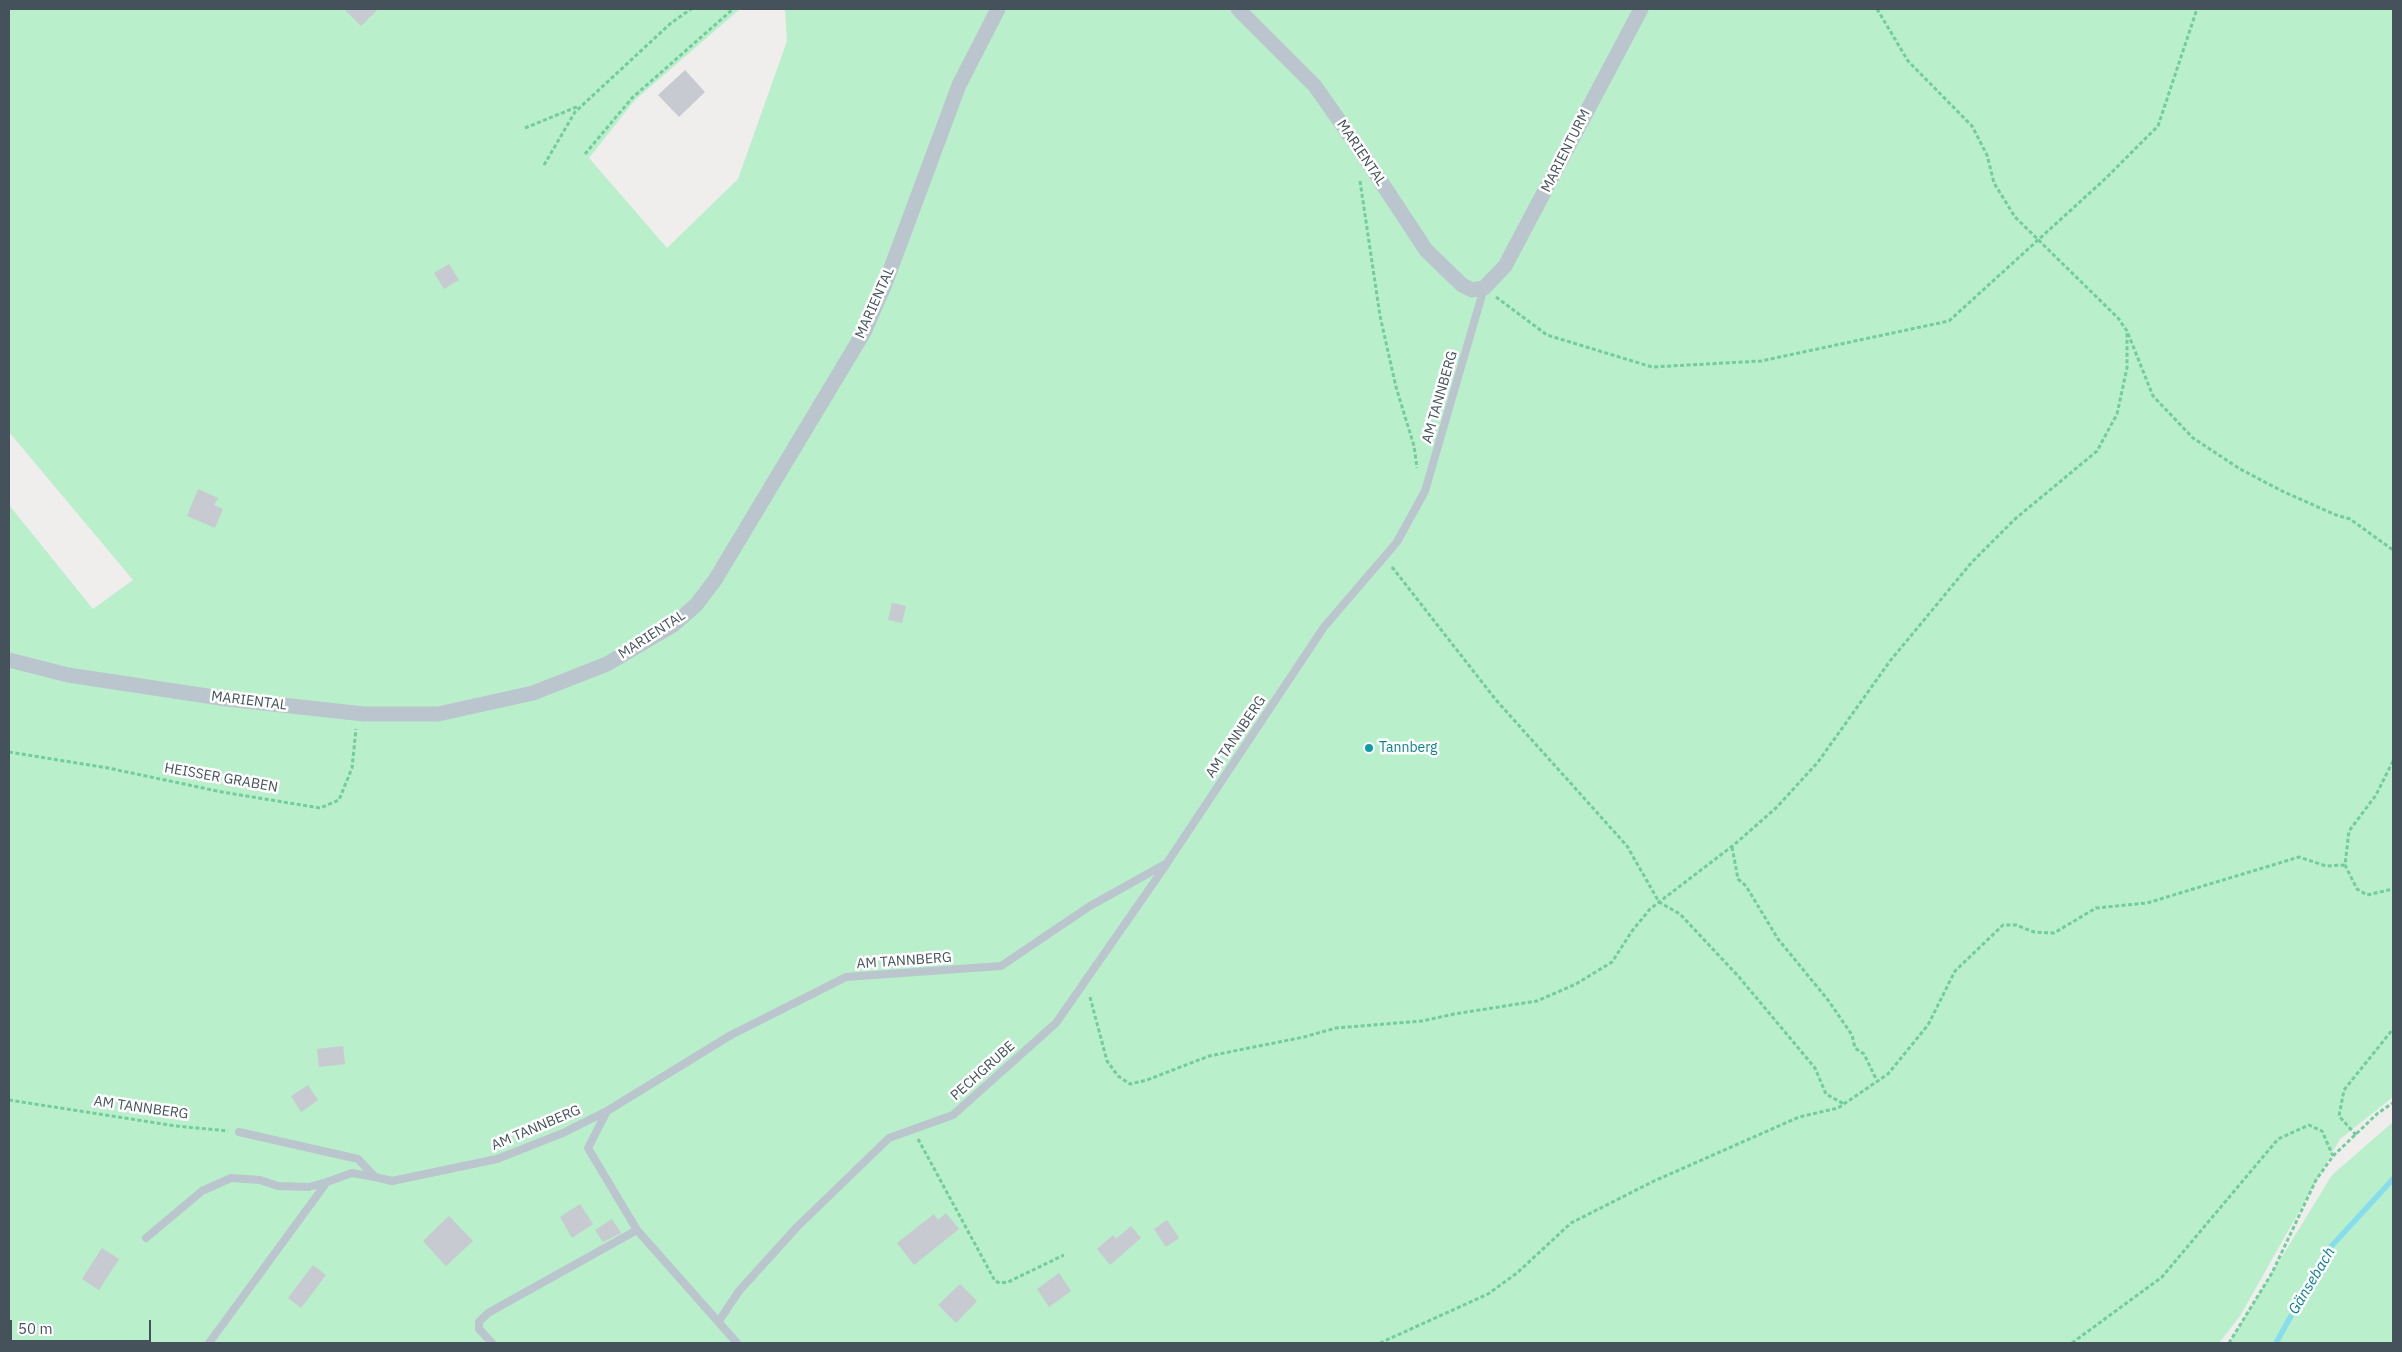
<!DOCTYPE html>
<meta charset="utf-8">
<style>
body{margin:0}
#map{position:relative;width:2402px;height:1352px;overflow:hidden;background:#f0eded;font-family:"IBM Plex Sans",sans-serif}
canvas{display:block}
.frame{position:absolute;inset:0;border:10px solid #45525b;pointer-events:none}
.scale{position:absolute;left:10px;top:1320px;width:141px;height:22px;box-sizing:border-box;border:2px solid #45525b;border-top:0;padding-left:6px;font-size:15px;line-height:18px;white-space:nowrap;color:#45525b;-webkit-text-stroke:4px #fff;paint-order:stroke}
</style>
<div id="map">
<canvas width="2402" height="1352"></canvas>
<div class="frame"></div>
<div class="scale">50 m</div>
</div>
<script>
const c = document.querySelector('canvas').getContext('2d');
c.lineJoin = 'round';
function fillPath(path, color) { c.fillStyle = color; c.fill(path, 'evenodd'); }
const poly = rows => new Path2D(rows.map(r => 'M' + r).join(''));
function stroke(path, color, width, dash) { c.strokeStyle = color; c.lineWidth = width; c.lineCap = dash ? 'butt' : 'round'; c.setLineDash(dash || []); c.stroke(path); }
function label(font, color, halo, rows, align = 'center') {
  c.font = font + ' "IBM Plex Sans",sans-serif'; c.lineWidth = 5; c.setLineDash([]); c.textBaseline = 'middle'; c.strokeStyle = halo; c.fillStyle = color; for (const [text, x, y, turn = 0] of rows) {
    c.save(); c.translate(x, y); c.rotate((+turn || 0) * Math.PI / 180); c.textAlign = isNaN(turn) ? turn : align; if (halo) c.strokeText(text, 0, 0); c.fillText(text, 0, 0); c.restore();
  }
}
fillPath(poly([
 [9,9,740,9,635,100,589,158,667,248,738,179,787,41,785,9,2393,9,2393,1097,2340,1139,2240,1316,2219,1343,9,1343,9,505,93,609,133,580,9,432],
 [2393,1122,2393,1343,2229,1343,2332,1175]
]), '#b9efcb');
stroke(poly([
 [2276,1343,2327,1251,2393,1179]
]), '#86dded', 5.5);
fillPath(poly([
 [344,9,378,9,361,26],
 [685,70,705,92,679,117,658,95],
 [449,264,459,280,444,289,434,273],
 [198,489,218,498,214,505,223,509,215,528,187,516],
 [892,603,906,606,902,623,888,620],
 [343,1046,345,1064,319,1067,317,1049],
 [308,1085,318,1100,301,1112,291,1096],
 [580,1204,593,1224,572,1238,560,1217],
 [946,1213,959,1229,914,1265,897,1243,934,1214,938,1220],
 [449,1216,473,1241,446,1266,423,1241],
 [612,1219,621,1233,603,1242,595,1230],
 [1167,1220,1179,1238,1166,1247,1154,1229],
 [1131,1226,1141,1238,1110,1265,1097,1249,1113,1235,1116,1239],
 [102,1248,119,1259,99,1290,82,1279],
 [313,1265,326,1275,301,1308,288,1298],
 [1059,1273,1071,1291,1049,1307,1037,1289],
 [960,1284,977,1301,956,1323,938,1305]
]), '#c7cad0');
stroke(poly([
 [1877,9,1908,61,1972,126,1987,155,1994,183,2015,217,2118,318,2127,331,2153,396,2193,438,2240,469,2284,492,2336,515,2350,519,2393,550],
 [525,128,579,106],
 [585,154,632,98,733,9],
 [544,165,575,112,671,23,691,9],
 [1360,181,1380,316,1396,387,1414,446,1417,468],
 [1496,297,1547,335,1652,367,1761,361,1949,321,2105,179,2158,126,2197,9],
 [1392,567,1496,700,1627,846,1659,902,1680,914,1739,977,1815,1068,1826,1094,1844,1104],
 [9,752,108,768,222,792,320,808,339,800,352,768,356,729],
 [2393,761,2376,795,2349,831,2345,865,2357,889,2367,895,2393,889],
 [1732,847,1738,879,1746,886,1778,939,1828,1000,1852,1035,1855,1048,1864,1054,1877,1081],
 [1090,997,1107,1061,1118,1076,1130,1084,1147,1080,1209,1056,1304,1037,1336,1028,1422,1021,1454,1014,1537,1001,1576,984,1612,962,1632,931,1650,909,1735,844,1777,807,1818,762,1890,661,1972,562,2015,519,2097,451,2117,414,2127,368,2127,331],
 [9,1100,176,1126,228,1131],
 [2356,1135,2339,1116,2344,1090,2393,1029],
 [918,1139,995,1281,1000,1283,1008,1282,1064,1255],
 [1380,1343,1488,1294,1517,1273,1571,1223,1654,1181,1799,1117,1838,1108,1888,1074,1928,1025,1955,971,2003,925,2016,925,2034,932,2054,933,2096,908,2147,903,2299,857,2326,866,2345,865],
 [2072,1343,2162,1277,2278,1139,2309,1125,2322,1131,2333,1156],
 [2229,1343,2272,1273,2316,1180,2333,1156,2378,1113,2393,1103]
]), '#71cd9b', 3, [4, 2.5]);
stroke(poly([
 [607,1111,588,1148,637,1230,737,1343],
 [239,1132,358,1159,375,1177,392,1181,497,1159,563,1133,607,1111,731,1035,846,977,1001,966,1090,906,1167,863,1324,627,1397,542,1425,491,1484,288],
 [146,1238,202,1191,231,1178,260,1180,278,1186,309,1187,327,1182],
 [719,1321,739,1291,797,1227,889,1138,953,1115,1056,1023,1166,865],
 [209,1343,327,1182,352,1173,375,1177],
 [492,1343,479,1329,479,1322,488,1313,637,1230]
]), '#bbc5cd', 8);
stroke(poly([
 [1238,9,1315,86,1362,153,1426,250,1462,285,1472,290,1484,288,1505,266,1641,9],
 [9,660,68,675,227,699,364,714,438,714,533,693,607,664,673,625,696,605,715,580,864,332,885,284,959,85,998,9]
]), '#bbc5cd', 15);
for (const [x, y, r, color] of [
 [1369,748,5,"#0f9aa8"]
]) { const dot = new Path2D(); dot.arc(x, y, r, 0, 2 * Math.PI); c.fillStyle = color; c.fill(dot); stroke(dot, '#fff', 2); }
label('14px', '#45525b', '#fff', [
 ["MARIENTURM",1566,151,-63],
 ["MARIENTAL",1361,153,56],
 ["MARIENTAL",875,303,-66],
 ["AM TANNBERG",1440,397,-74],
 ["MARIENTAL",652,635,-33],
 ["MARIENTAL",249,701,7],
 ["AM TANNBERG",1236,737,-56],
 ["HEISSER GRABEN",221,778,10],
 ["AM TANNBERG",904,961,-4],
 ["PECHGRUBE",983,1071,-42],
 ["AM TANNBERG",141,1108,8],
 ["AM TANNBERG",536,1128,-23]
]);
label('14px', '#0d838f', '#fff', [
 ["Tannberg",1379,748]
], 'left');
label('italic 15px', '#0b7e92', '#fff', [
 ["Gänsebach",2312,1281,-59]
]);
</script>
